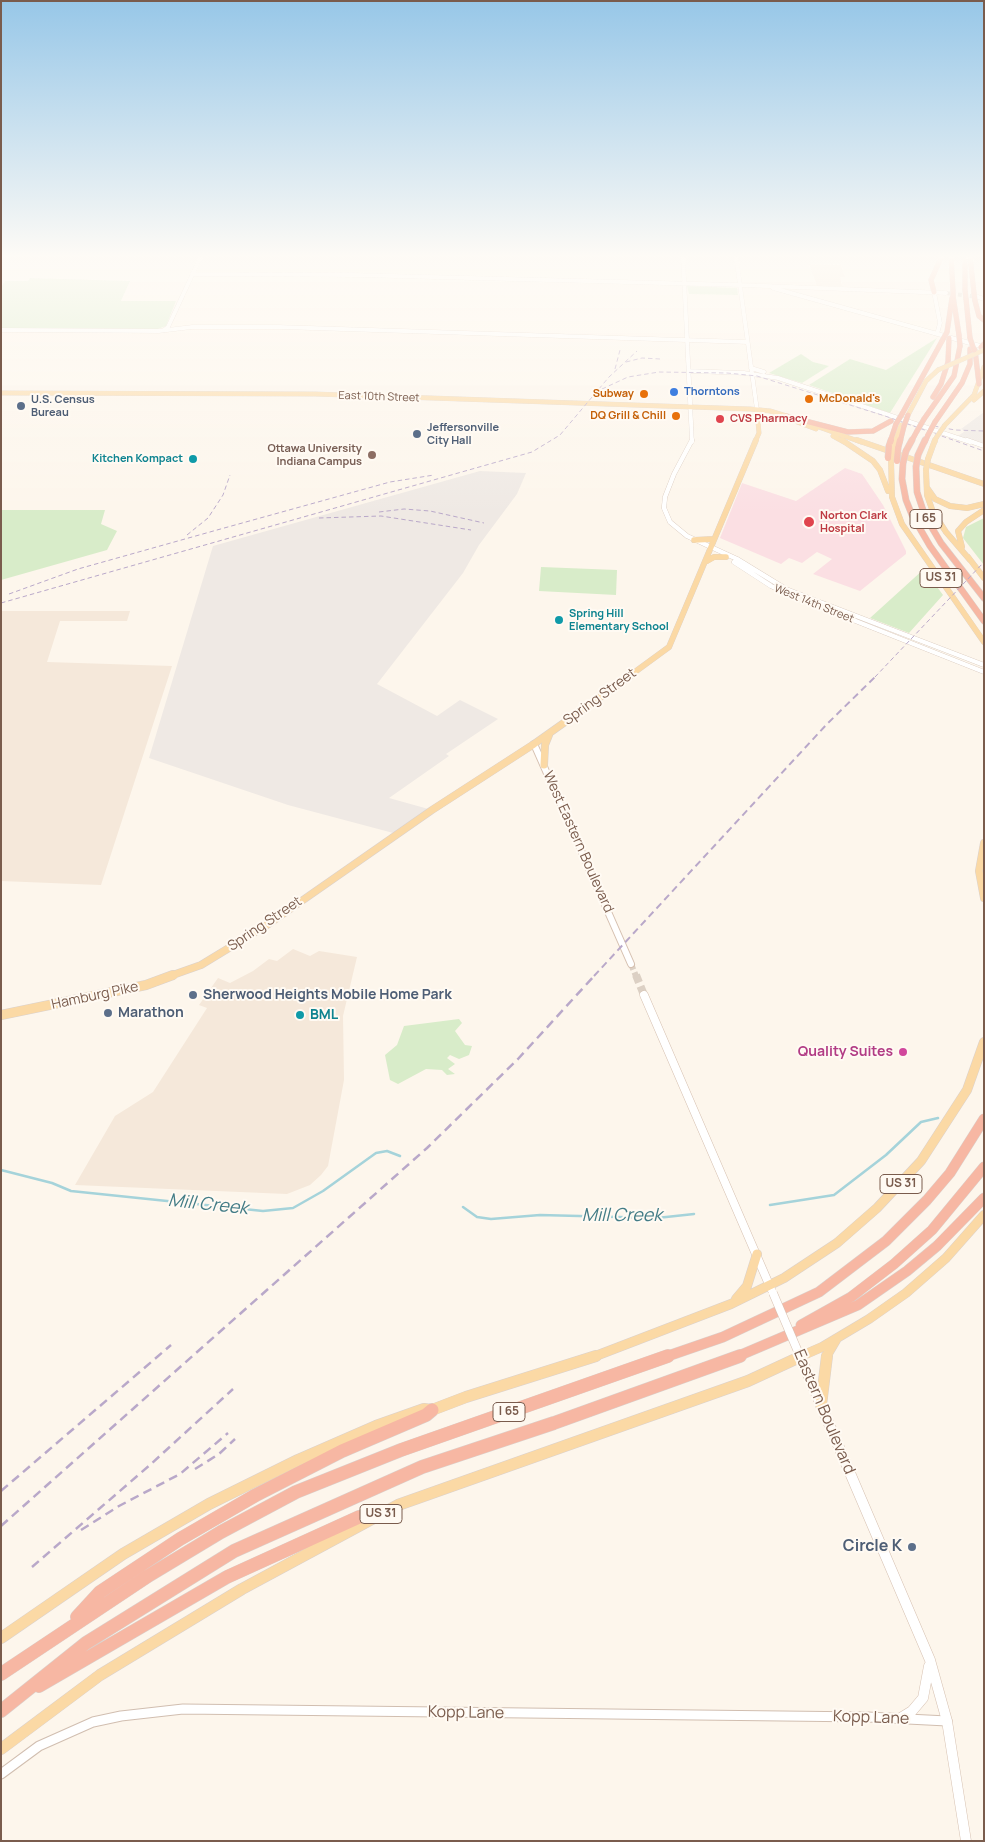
<!DOCTYPE html>
<style>
body{margin:0}
#map{position:relative;width:985px;height:1842px;overflow:hidden;background:#fdf6ec;font-family:Manrope,sans-serif}
canvas{display:block}
.frame{position:absolute;inset:0;border:2px solid #7a5c4d;pointer-events:none}
</style>
<div id="map">
<canvas width="985" height="1842"></canvas>
<div class="frame"></div>
</div>
<script>
const c = document.querySelector('canvas').getContext('2d');
c.lineJoin = 'round';
function fillPath(path, color) { c.fillStyle = color; c.fill(path, 'evenodd'); }
const poly = rows => new Path2D(rows.map(r => 'M' + r).join(''));
function stroke(path, color, width, dash) { c.strokeStyle = color; c.lineWidth = width; c.lineCap = dash ? 'butt' : 'round'; c.setLineDash(dash || []); c.stroke(path); }
function label(font, color, halo, rows, align = 'center') {
  c.font = font + ' Manrope,sans-serif'; c.lineWidth = 4; c.setLineDash([]); c.textBaseline = 'middle'; c.strokeStyle = halo; c.fillStyle = color; for (const [text, x, y, turn = 0] of rows) {
    c.save(); c.translate(x, y); c.rotate((+turn || 0) * Math.PI / 180); c.textAlign = isNaN(turn) ? turn : align; if (halo) c.strokeText(text, 0, 0); c.fillText(text, 0, 0); c.restore();
  }
}
fillPath(poly([
 [809,264,841,265,845,277,840,277,842,286,817,286],
 [1,611,130,611,127,621,60,621,47,662,172,666,101,885,1,881],
 [293,949,310,956,319,951,357,957,343,1016,344,1080,328,1166,321,1175,310,1185,287,1194,75,1185,115,1116,153,1092,207,1008,199,1005,218,978,230,983,253,971,269,959,277,961]
]), '#f5e8da');
fillPath(poly([
 [984,412,984,444,958,436,965,431,961,429],
 [480,471,526,473,517,494,479,545,463,573,377,684,437,716,460,700,498,719,446,754,449,756,389,798,432,810,397,834,288,805,149,758,213,546]
]), '#efe9e4');
fillPath(poly([
 [845,468,862,474,883,505,906,551,906,554,860,591,813,574,832,559,817,552,802,563,789,558,781,564,720,538,742,483,796,501]
]), '#fbdfe3');
fillPath(poly([
 [30,278,130,281,121,301,176,301,166,326,158,329,1,329,1,287,5,281,28,281],
 [687,286,737,288,738,295,689,294],
 [937,338,890,413,809,385,850,359,886,370],
 [801,354,813,362,829,366,802,383,769,373],
 [1,510,105,510,101,524,117,531,107,550,1,580],
 [984,518,984,565,963,538,966,527],
 [541,567,617,570,616,595,539,591],
 [924,569,943,595,909,633,870,618],
 [459,1019,462,1023,455,1031,465,1045,472,1046,469,1055,459,1059,450,1055,447,1058,455,1064,448,1069,455,1074,447,1075,442,1070,426,1069,398,1084,390,1080,385,1055,397,1045,404,1026]
]), '#d8ecc9');
stroke(poly([
 [1,1170,52,1183,71,1191,263,1211,293,1208,323,1191,376,1153,387,1151,400,1156],
 [770,1205,834,1195,886,1155,921,1122,938,1118],
 [463,1207,477,1217,491,1219,540,1215,657,1218,694,1214]
]), '#a5d3da', 2.5);
stroke(poly([
 [946,293,978,297]
]), '#dcd0c4', 4, [4, 2]);
stroke(poly([
 [631,964,636,976]
]), '#dcd0c4', 6, [6, 3]);
stroke(poly([
 [636,975,644,995]
]), '#dcd0c4', 8, [8, 4]);
const tertiaryFar2 = poly([
 [683,256,692,442],
 [192,274,355,275,740,285],
 [773,288,984,347],
 [934,292,940,323,937,334],
 [164,330,168,327,201,256],
 [689,371,744,373,778,378,970,442]
]);
const tertiaryFar1 = poly([
 [692,440,674,474,665,497,664,508,670,522,687,536,737,559,786,589,984,665],
 [967,440,984,446],
 [734,562,771,586,794,597],
 [843,616,984,672]
]);
const tertiary = poly([
 [1,1774,39,1746,93,1722,121,1716,183,1709,868,1717,947,1721]
]);
const secondaryFar3 = poly([
 [736,256,757,410],
 [740,285,946,293],
 [978,297,984,299],
 [1,330,159,331,192,327,279,327,747,342],
 [751,368,764,372]
]);
const secondaryFar2 = poly([
 [534,744,631,964]
]);
const secondaryFar1 = poly([
 [644,995,771,1289],
 [799,1355,800,1357]
]);
const secondary = poly([
 [800,1356,930,1660,947,1721,966,1841],
 [899,1719,912,1711,923,1698,929,1666]
]);
const primaryFar4 = poly([
 [1,393,315,394,750,409,770,411,793,418],
 [974,400,984,391],
 [908,415,926,381,938,370],
 [789,419,816,429],
 [813,425,861,442],
 [945,425,974,395,984,367],
 [833,436,844,442],
 [755,442,759,433,757,410],
 [895,442,901,425],
 [935,442,936,438]
]);
const primaryFar3 = poly([
 [842,440,873,461,880,470,888,491],
 [857,440,984,484],
 [893,447,895,440],
 [891,459,892,497,902,524,984,642],
 [928,459,935,440],
 [926,470,927,495,933,512,946,532,970,560],
 [928,489,935,499,950,506,967,508,984,504],
 [694,540,714,539],
 [962,547,958,531,966,522,984,510],
 [968,557,984,578],
 [707,561,714,557,726,557],
 [628,677,669,647,756,440]
]);
const primaryFar2 = poly([
 [544,765,545,745,549,735],
 [984,843,979,871,984,898],
 [170,976,201,965,270,923,432,810,534,744,630,676]
]);
const primaryFar1 = poly([
 [1,1015,146,985,173,975],
 [736,1299,747,1286,757,1254],
 [593,1357,731,1304,784,1278,837,1243,877,1208,921,1161,967,1090,984,1042],
 [799,1357,822,1347,869,1319,906,1293,946,1258,984,1215],
 [826,1357,836,1340]
]);
const primary = poly([
 [821,1405,827,1356],
 [1,1638,123,1554,209,1504,298,1460,376,1426,424,1409,432,1410,466,1397,596,1356],
 [1,1749,100,1675,242,1589,398,1505,748,1381,802,1356]
]);
const motorwayFar3 = poly([
 [951,256,953,290],
 [970,256,974,293],
 [965,261,965,290],
 [934,292,931,280,942,256],
 [953,296,959,335],
 [966,299,970,338],
 [975,301,979,316,984,320],
 [947,332,952,298],
 [981,347,984,344],
 [975,350,979,384],
 [933,397,941,384,948,362,949,338],
 [902,414,942,341],
 [786,416,848,432,873,431,891,421],
 [924,419,954,376,960,346],
 [935,422,962,383,970,364,970,349],
 [890,442,896,424],
 [900,442,904,426],
 [911,442,917,431],
 [925,442,928,435]
]);
const motorwayFar2 = poly([
 [889,446,891,440],
 [898,448,900,440],
 [906,451,912,440],
 [918,455,925,440],
 [903,463,902,479,906,500,912,515,930,546,984,621],
 [916,467,917,492,925,516,941,543,984,598]
]);
const motorwayFar1 = poly([
 [801,1325,851,1297,894,1264,932,1230,984,1167],
 [665,1357,723,1337,819,1292,886,1241,927,1200,950,1173,984,1119],
 [736,1357,858,1305,907,1271,937,1246,984,1198]
]);
const motorway = poly([
 [77,1617,100,1592,180,1539,256,1495,342,1451,426,1415,432,1410],
 [1,1674,148,1576,221,1532,296,1492,401,1450,668,1356],
 [39,1686,227,1577,359,1517,378,1515],
 [1,1711,86,1643,234,1551,422,1467,554,1423,740,1356]
]);
stroke(tertiaryFar2, '#d1beb0', 4.5);
stroke(tertiaryFar1, '#d1beb0', 5);
stroke(tertiary, '#d1beb0', 11);
stroke(secondaryFar3, '#d6c0b0', 4.5);
stroke(secondaryFar2, '#d6c0b0', 8);
stroke(secondaryFar1, '#d6c0b0', 9);
stroke(secondary, '#d6c0b0', 11);
stroke(primaryFar4, '#dad1cd', 5);
stroke(primaryFar3, '#dad1cd', 6);
stroke(primaryFar2, '#dad1cd', 8);
stroke(primaryFar1, '#dad1cd', 10);
stroke(primary, '#dad1cd', 12);
stroke(motorwayFar3, '#dad1cd', 5.5);
stroke(motorwayFar2, '#dad1cd', 7);
stroke(motorwayFar1, '#dad1cd', 11);
stroke(motorway, '#dad1cd', 14);
stroke(tertiaryFar2, '#fff', 4);
stroke(tertiaryFar1, '#fff', 4.5);
stroke(tertiary, '#fff', 9);
stroke(secondaryFar3, '#fff', 4);
stroke(secondaryFar2, '#fff', 6);
stroke(secondaryFar1, '#fff', 8);
stroke(secondary, '#fff', 10);
stroke(primaryFar4, '#fbd9a5', 4.5);
stroke(primaryFar3, '#fbd9a5', 5.5);
stroke(primaryFar2, '#fbd9a5', 7);
stroke(primaryFar1, '#fbd9a5', 9);
stroke(primary, '#fbd9a5', 11);
stroke(motorwayFar3, '#f7b7a3', 5);
stroke(motorwayFar2, '#f7b7a3', 6);
stroke(motorwayFar1, '#f7b7a3', 10);
stroke(motorway, '#f7b7a3', 13);
stroke(poly([
 [626,362,642,358,660,359],
 [615,369,620,350],
 [602,389,628,377,659,372,727,373,757,376,885,416,984,451],
 [934,426,955,430,984,431],
 [379,512,404,509,430,511,484,523],
 [319,518,381,516,471,530],
 [187,535,208,518,223,495,230,475],
 [9,594,78,569,217,530,390,482,434,475],
 [1,603,532,452,560,435,609,377,637,351],
 [875,677,984,562]
]), '#b9a8c9', 1, [4.5, 3]);
stroke(poly([
 [594,976,827,724,876,676]
]), '#b9a8c9', 2, [7, 4.5]);
stroke(poly([
 [195,1469,219,1454,235,1439],
 [1,1491,171,1345],
 [1,1526,427,1148,518,1059,595,975],
 [81,1530,119,1506,180,1474,228,1433],
 [32,1567,151,1464,233,1389]
]), '#b9a8c9', 2.5, [9, 5.5]);
const secondaryBridge = poly([
 [773,1293,799,1354]
]);
const primaryBridgeFar1 = poly([
 [938,370,984,350],
 [936,438,945,425]
]);
const primaryBridge = poly([
 [891,459,893,447],
 [926,470,928,459]
]);
const motorwayBridgeFar1 = poly([
 [953,290,953,296],
 [965,290,966,299],
 [974,293,975,301],
 [959,335,960,346],
 [970,338,974,350],
 [942,341,947,332],
 [896,424,902,414],
 [904,426,908,415],
 [917,431,924,419],
 [928,435,935,422]
]);
const motorwayBridge = poly([
 [888,458,889,446],
 [897,461,898,448],
 [903,463,906,451],
 [916,467,918,455]
]);
stroke(secondaryBridge, '#d6c0b0', 9, []);
stroke(primaryBridgeFar1, '#dad1cd', 5, []);
stroke(primaryBridge, '#dad1cd', 6, []);
stroke(motorwayBridgeFar1, '#dad1cd', 5.5, []);
stroke(motorwayBridge, '#dad1cd', 7, []);
stroke(secondaryBridge, '#fff', 8);
stroke(primaryBridgeFar1, '#fbd9a5', 4.5);
stroke(primaryBridge, '#fbd9a5', 5.5);
stroke(motorwayBridgeFar1, '#f7b7a3', 5);
stroke(motorwayBridge, '#f7b7a3', 6);
const sky = c.createLinearGradient(0, 0, 0, 514);
sky.addColorStop(0, '#97c7e8');
sky.addColorStop(0.5, '#fefbf6');
sky.addColorStop(1, '#fefbf600');
c.fillStyle = sky;
c.fillRect(0, 0, 985, 514);
for (const [x, y, r, color] of [
 [674,392,5,"#3f7fe0"],
 [644,394,5,"#e8710a"],
 [809,399,5,"#e8710a"],
 [21,406,5,"#5c6f8a"],
 [676,416,5,"#e8710a"],
 [720,419,5,"#e0444e"],
 [417,434,5,"#5c6f8a"],
 [372,455,5,"#8d6e63"],
 [193,459,5,"#0f9aa8"],
 [809,522,6,"#e0444e"],
 [559,620,5,"#0f9aa8"],
 [193,995,5,"#5c6f8a"],
 [108,1013,5,"#5c6f8a"],
 [300,1015,5,"#0f9aa8"],
 [903,1052,5,"#d1479c"],
 [912,1547,5,"#5c6f8a"]
]) { const dot = new Path2D(); dot.arc(x, y, r, 0, 2 * Math.PI); c.fillStyle = color; c.fill(dot); stroke(dot, '#fffaf3', 2); }
label('bold 11px', '#366cbe', '#fffaf3', [
 ["Thorntons",684,392]
], 'left');
label('bold 11px', '#c56008', '#fffaf3', [
 ["Subway",634,394],
 ["McDonald's",819,399,"left"],
 ["DQ Grill & Chill",666,416]
], 'right');
label('11px', '#7a5c4d', '#fffaf3', [
 ["East 10th Street",379,397,2],
 ["West 14th Street",814,604,22]
]);
label('bold 11px', '#4e5e75', '#fffaf3', [
 ["U.S. Census",31,400],
 ["Bureau",31,413],
 ["Jeffersonville",427,428],
 ["City Hall",427,441]
], 'left');
label('bold 11px', '#be3a42', '#fffaf3', [
 ["CVS Pharmacy",730,419],
 ["Norton Clark",820,516],
 ["Hospital",820,529]
], 'left');
label('bold 11px', '#785e54', '#fffaf3', [
 ["Ottawa University",362,449],
 ["Indiana Campus",362,462]
], 'right');
label('bold 11px', '#0d838f', '#fffaf3', [
 ["Kitchen Kompact",183,459],
 ["Spring Hill",569,614,"left"],
 ["Elementary School",569,627,"left"]
], 'right');
for (const [x, y, w] of [
 [926,519,32],
 [941,578,42],
 [901,1184,42],
 [509,1412,32],
 [381,1514,42]
]) { const box = new Path2D(); box.roundRect(x - w / 2, y - 9.5, w, 19, 4); c.fillStyle = '#fffaf3'; c.fill(box); stroke(box, '#7a5c4d', 1); }
label('bold 12px', '#7a5c4d', null, [
 ["I 65",926,519],
 ["US 31",941,578],
 ["US 31",901,1184],
 ["I 65",509,1412],
 ["US 31",381,1514]
]);
label('14px', '#7a5c4d', '#fffaf3', [
 ["Spring Street",600,697,-36],
 ["West Eastern Boulevard",578,842,66],
 ["Spring Street",265,924,-34],
 ["Hamburg Pike",95,996,-12]
]);
label('bold 14px', '#4e5e75', '#fffaf3', [
 ["Sherwood Heights Mobile Home Park",203,995],
 ["Marathon",118,1013]
], 'left');
label('bold 14px', '#0d838f', '#fffaf3', [
 ["BML",310,1015]
], 'left');
label('bold 14px', '#b23c85', '#fffaf3', [
 ["Quality Suites",893,1052]
], 'right');
label('16px', '#7a5c4d', '#fffaf3', [
 ["Eastern Boulevard",824,1412,67],
 ["Kopp Lane",466,1713,1],
 ["Kopp Lane",871,1718,2]
]);
label('bold 16px', '#4e5e75', '#fffaf3', [
 ["Circle K",902,1547]
], 'right');
label('italic 18px', '#437c86', '#fffaf3', [
 ["Mill Creek",208,1205,6],
 ["Mill Creek",622,1216]
]);
</script>
